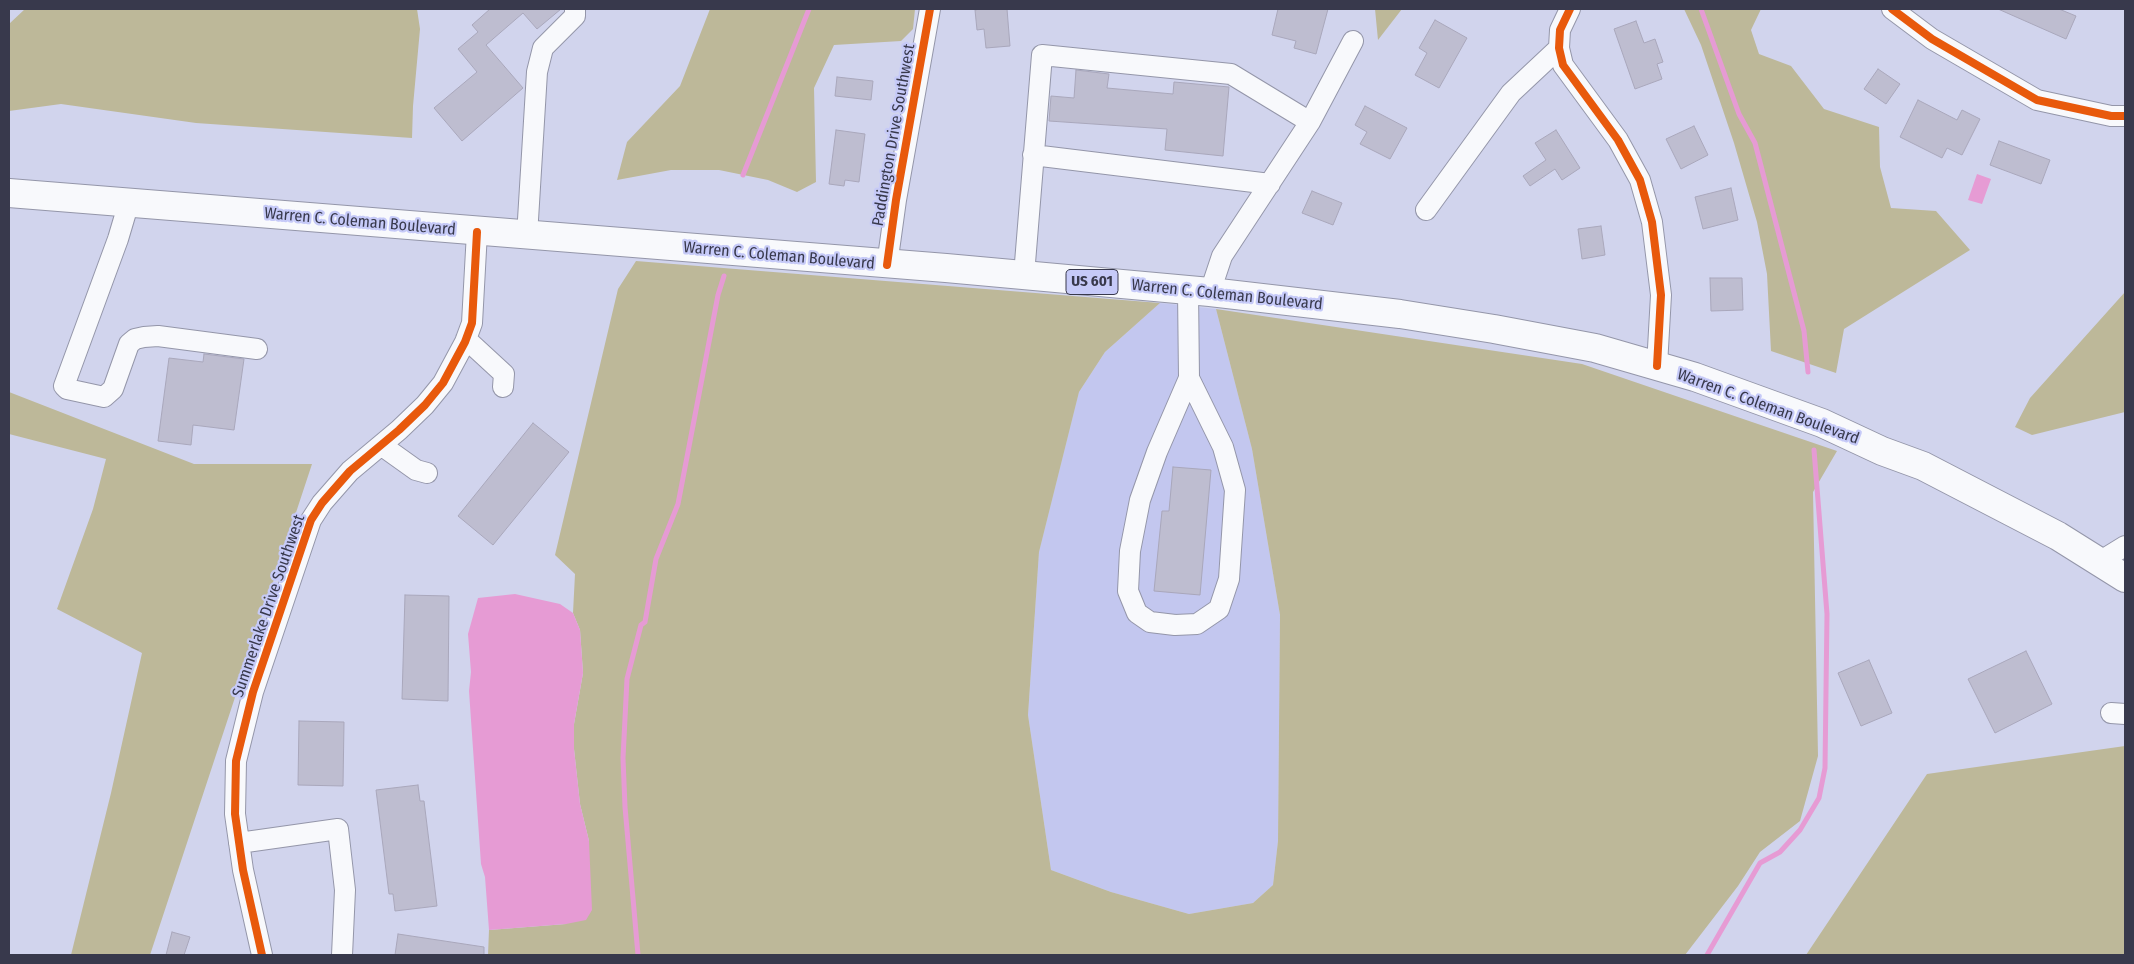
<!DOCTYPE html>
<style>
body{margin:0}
#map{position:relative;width:2134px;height:964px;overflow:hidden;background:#d1d4ed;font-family:"Fira Sans Condensed",sans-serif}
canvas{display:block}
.frame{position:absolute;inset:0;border:10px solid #38394c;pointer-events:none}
</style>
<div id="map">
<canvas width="2134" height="964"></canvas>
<div class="frame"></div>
</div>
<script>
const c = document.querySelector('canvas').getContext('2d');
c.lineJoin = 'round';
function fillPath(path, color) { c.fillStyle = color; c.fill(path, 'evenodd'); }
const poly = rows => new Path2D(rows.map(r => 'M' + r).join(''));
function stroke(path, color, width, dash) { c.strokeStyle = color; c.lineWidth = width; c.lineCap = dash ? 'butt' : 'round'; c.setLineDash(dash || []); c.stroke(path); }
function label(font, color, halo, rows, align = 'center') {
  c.font = font + ' "Fira Sans Condensed",sans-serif'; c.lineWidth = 4.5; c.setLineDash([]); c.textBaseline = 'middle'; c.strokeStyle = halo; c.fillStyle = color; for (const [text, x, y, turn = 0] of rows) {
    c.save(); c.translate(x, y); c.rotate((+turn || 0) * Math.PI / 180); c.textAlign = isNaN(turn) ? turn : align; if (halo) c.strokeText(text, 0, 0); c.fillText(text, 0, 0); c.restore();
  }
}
fillPath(poly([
 [1160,303,1216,309,1252,449,1280,615,1278,841,1273,885,1253,903,1189,914,1111,892,1051,870,1028,715,1039,552,1079,392,1105,352]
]), '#c3c7ef');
fillPath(poly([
 [25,9,417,9,420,29,413,106,412,138,196,123,61,104,9,111,9,24],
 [710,9,915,9,913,29,901,41,834,45,814,88,816,182,797,192,768,180,719,170,671,170,617,180,627,142,680,86],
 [1375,9,1402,9,1378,40],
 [1684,9,1761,9,1751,30,1759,54,1791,66,1824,109,1879,127,1880,167,1891,208,1936,211,1970,250,1844,329,1836,373,1771,351,1767,274,1757,222,1734,143,1701,45],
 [636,261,1160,303,1105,352,1079,392,1039,552,1028,715,1051,870,1111,892,1189,914,1253,903,1273,885,1278,841,1280,615,1252,449,1216,309,1582,364,1837,451,1813,492,1818,756,1800,821,1760,852,1738,886,1685,955,488,955,489,930,566,924,589,841,580,804,574,749,574,724,583,673,580,630,573,613,575,574,555,555,618,289],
 [2125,292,2125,412,2032,435,2015,427,2030,398],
 [9,392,194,464,312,464,150,955,71,955,111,793,142,653,57,609,93,509,106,459,9,434],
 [2125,746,2125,955,1806,955,1927,774]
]), '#bdb899');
fillPath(poly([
 [1977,174,1991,179,1982,204,1968,200],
 [515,594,560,604,573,613,580,630,583,673,574,724,574,749,580,804,589,841,592,910,586,920,566,924,489,930,485,877,481,864,469,691,471,672,468,634,478,598]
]), '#e69bd4');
stroke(poly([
 [1701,9,1739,114,1755,143,1804,331,1808,372],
 [743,175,809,9],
 [638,955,625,807,623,758,627,679,641,625,645,622,656,559,678,504,718,295,724,276],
 [1707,955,1760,863,1780,852,1800,830,1819,798,1825,768,1827,614,1814,450]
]), '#e69bd4', 5);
const building = poly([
 [490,9,561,9,537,29,523,13,486,45,523,88,462,141,434,108,477,72,458,49,478,32,472,25,490,9],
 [980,9,1007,9,1010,46,986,48,984,29,977,30,975,10,980,9],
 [1278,9,1328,9,1316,54,1294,48,1296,41,1272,35,1278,9],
 [1998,9,2059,9,2076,16,2066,39,1998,9],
 [1435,20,1467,38,1439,88,1415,75,1427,53,1419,48,1435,20],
 [1636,21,1644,43,1655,39,1663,62,1657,64,1662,79,1635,89,1614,29,1636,21],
 [1878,69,1900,84,1886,104,1864,89,1878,69],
 [1076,70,1109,74,1107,88,1173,94,1174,82,1229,87,1223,156,1165,150,1167,129,1049,121,1051,96,1074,98,1076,70],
 [837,77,873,81,871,100,835,96,837,77],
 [1918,100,1957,120,1962,110,1980,119,1962,155,1947,148,1942,158,1900,137,1918,100],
 [1365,106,1407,128,1390,159,1360,144,1367,132,1355,125,1365,106],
 [1694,126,1708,155,1681,169,1666,139,1694,126],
 [836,130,865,134,859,182,845,180,844,186,829,184,836,130],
 [1556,130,1580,168,1562,180,1555,169,1530,186,1523,176,1546,160,1535,143,1556,130],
 [1999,141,2050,160,2041,184,1990,165,1999,141],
 [1731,188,1738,220,1703,229,1695,197,1731,188],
 [1312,191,1342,203,1333,225,1302,213,1312,191],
 [1601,226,1605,255,1582,259,1578,229,1601,226],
 [1710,278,1742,278,1743,310,1711,311,1710,278],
 [204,354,244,359,234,430,193,425,191,445,158,441,169,358,203,362,204,354],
 [533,423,569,452,493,545,458,516,533,423],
 [1173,467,1211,470,1200,595,1154,591,1162,511,1169,511,1173,467],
 [405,595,449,596,448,701,402,699,405,595],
 [2026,651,2052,704,1995,733,1968,679,2026,651],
 [1869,660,1892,713,1861,726,1838,673,1869,660],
 [299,721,344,722,343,786,298,785,299,721],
 [418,785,420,801,424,801,437,906,395,911,393,894,389,894,376,790,418,785],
 [172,932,190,937,184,955,166,955,172,932],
 [398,934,484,947,484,955,395,955,398,934]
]);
fillPath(building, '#bebdd0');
stroke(building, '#a9a7bb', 1);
const minor = poly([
 [1570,9,1560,30,1559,48,1563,65,1618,140,1640,180,1652,222,1661,295,1657,366],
 [1892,9,1932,39,2037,100,2111,116,2125,116],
 [1033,155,1270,184],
 [129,202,118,239,64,386,67,389,104,397,113,389,129,344,135,339,144,337,158,336,257,349],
 [1426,210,1511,93,1559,48],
 [527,236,537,72,543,48,575,16,575,9],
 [887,265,896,200,930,9],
 [1024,275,1042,55,1231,74,1310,122],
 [1188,291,1189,378,1157,452,1140,500,1130,551,1128,591,1137,613,1150,622,1175,625,1197,624,1219,609,1229,579,1235,490,1223,447,1189,378],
 [1210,292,1222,256,1310,122,1353,41],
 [466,339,504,374,503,387],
 [381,445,416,470,427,473],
 [2099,562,2125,546],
 [2111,713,2125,714],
 [239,843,338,829,345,890,342,955],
 [262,955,243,870,235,814,236,761,253,692,311,520,322,503,350,471,399,430,425,405,443,383,465,342,472,323,477,232]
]);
const highway = poly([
 [9,193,946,268,1210,292,1400,314,1494,329,1595,348,1695,377,1822,423,1882,451,1923,466,2058,536,2125,578]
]);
stroke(minor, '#9496a9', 22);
stroke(highway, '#9496a9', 30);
stroke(minor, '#f8f9fc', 20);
stroke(highway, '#f8f9fc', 28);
stroke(poly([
 [1570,9,1560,30,1559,48,1563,65,1618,140,1640,180,1652,222,1661,295,1657,366],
 [1892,9,1932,39,2037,100,2111,116,2125,116],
 [887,265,896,200,930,9],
 [262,955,243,870,235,814,236,761,253,692,311,520,322,503,350,471,399,430,425,405,443,383,465,342,472,323,477,232]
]), '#e8590c', 8);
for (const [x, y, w] of [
 [1092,282,52]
]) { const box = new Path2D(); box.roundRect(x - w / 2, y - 12.5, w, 25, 4); c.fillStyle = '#c6caf8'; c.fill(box); stroke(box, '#38394c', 1); }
label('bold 15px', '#38394c', null, [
 ["US 601",1092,282]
]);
label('16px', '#38394c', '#c6caf8', [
 ["Paddington Drive Southwest",894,135,-80],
 ["Warren C. Coleman Boulevard",360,222,5],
 ["Warren C. Coleman Boulevard",779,256,5],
 ["Warren C. Coleman Boulevard",1227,295,6],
 ["Warren C. Coleman Boulevard",1768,407,20],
 ["Summerlake Drive Southwest",269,606,-71]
]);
</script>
